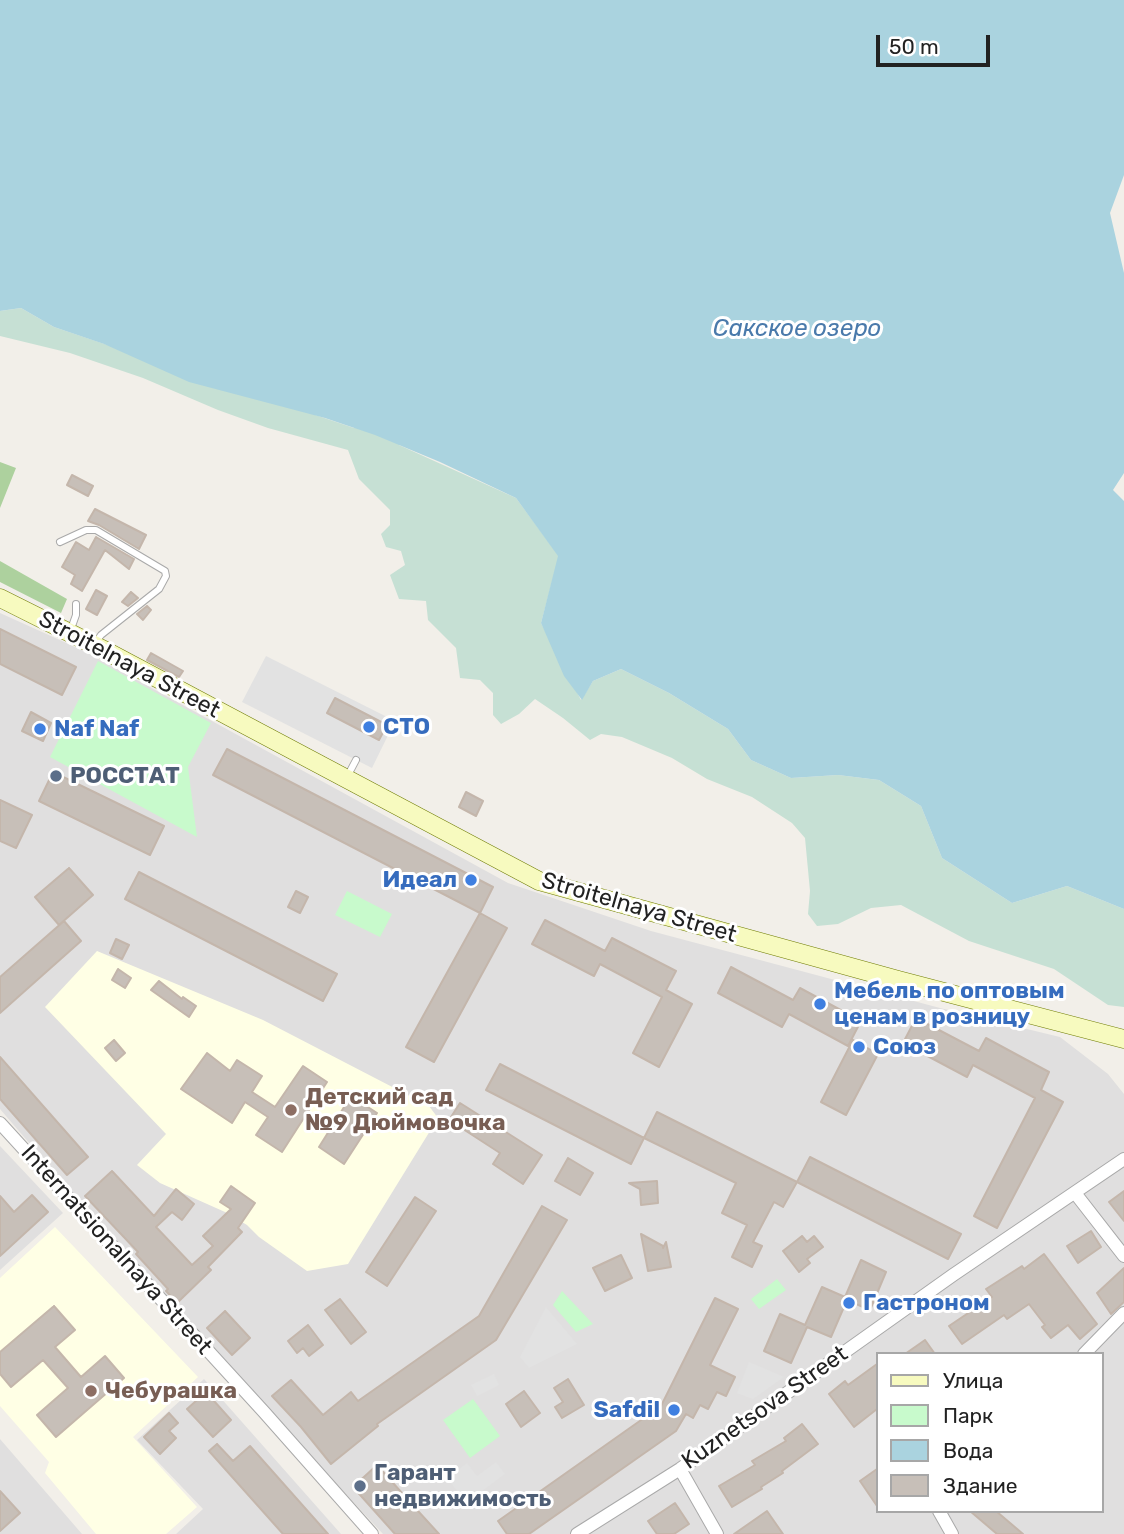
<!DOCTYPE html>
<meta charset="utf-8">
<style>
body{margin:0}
#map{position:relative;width:1124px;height:1534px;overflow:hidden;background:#f2efe9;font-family:Rubik,sans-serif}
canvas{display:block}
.legend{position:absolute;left:876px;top:1352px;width:228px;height:161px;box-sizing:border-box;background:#fff;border:2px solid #a7a7a7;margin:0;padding:9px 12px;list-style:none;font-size:21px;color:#222}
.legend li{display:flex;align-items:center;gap:14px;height:35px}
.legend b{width:35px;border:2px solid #a7a7a7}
.scale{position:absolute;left:876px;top:35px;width:114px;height:32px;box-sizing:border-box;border:4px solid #222;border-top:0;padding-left:9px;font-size:21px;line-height:24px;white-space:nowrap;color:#222;-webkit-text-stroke:5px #fff;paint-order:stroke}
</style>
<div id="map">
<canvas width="1124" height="1534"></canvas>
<ul class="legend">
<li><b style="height:9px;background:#f7fabf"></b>Улица</li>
<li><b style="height:19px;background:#c8facc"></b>Парк</li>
<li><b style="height:19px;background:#aad3df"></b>Вода</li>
<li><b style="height:19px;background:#c7bfb8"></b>Здание</li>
</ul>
<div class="scale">50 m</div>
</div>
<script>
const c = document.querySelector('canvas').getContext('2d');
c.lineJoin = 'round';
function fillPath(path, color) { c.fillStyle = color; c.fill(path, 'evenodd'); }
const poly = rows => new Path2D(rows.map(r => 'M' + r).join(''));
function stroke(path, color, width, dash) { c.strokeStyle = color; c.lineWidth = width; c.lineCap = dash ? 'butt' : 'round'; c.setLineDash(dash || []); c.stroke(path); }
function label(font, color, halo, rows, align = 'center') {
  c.font = font + ' Rubik,sans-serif'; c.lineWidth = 6; c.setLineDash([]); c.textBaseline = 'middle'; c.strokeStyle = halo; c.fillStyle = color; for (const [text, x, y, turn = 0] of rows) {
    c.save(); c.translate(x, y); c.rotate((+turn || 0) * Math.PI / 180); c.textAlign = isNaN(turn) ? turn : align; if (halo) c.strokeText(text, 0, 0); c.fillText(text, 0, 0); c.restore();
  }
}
fillPath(poly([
 [0,613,84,651,508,883,651,931,940,1008,1060,1037,1108,1074,1124,1094,1124,1534,383,1534,149,1283,0,1109],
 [877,1354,1101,1354,1101,1511,877,1511],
 [0,1146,63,1213,0,1270],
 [204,1379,341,1534,176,1534,203,1509,137,1440],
 [0,1439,82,1534,0,1534]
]), '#e0dfdf');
fillPath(poly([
 [97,951,263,1020,429,1106,438,1118,348,1264,307,1271,259,1237,247,1225,225,1212,160,1183,137,1165,166,1134,45,1007],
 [55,1227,198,1377,133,1437,197,1507,166,1534,96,1534,45,1473,49,1462,0,1406,0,1278]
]), '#ffffe5');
fillPath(poly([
 [0,462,16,468,0,508],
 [0,561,67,599,61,613,0,582]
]), '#add19e');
fillPath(poly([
 [21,308,54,327,354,428,405,396,399,445,516,498,559,556,541,623,581,700,593,681,621,669,669,693,728,729,751,760,791,778,838,775,879,780,921,806,942,858,1012,903,1067,886,1124,909,1124,1007,1108,1005,1054,969,969,941,901,905,871,908,838,924,817,926,808,914,810,891,805,838,792,823,752,797,707,779,672,758,622,737,601,734,590,740,563,718,535,699,519,714,501,724,493,715,493,693,480,680,460,678,456,648,428,620,426,601,399,599,390,575,405,565,401,551,386,547,381,534,390,525,390,510,359,479,348,450,268,428,218,410,143,378,70,353,0,336,0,311]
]), '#c6e0d4');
fillPath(poly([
 [98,661,211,723,188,767,197,837,50,757],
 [347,891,392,914,380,937,335,915],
 [777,1279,786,1290,759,1309,751,1299],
 [562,1291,593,1324,576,1332,553,1305],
 [473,1399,500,1436,470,1458,443,1420]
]), '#c8facc');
fillPath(poly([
 [266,656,395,721,372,768,242,702],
 [546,1307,577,1344,529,1368,520,1357],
 [749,1362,784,1377,753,1399,737,1393],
 [494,1374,499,1385,477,1396,471,1385],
 [496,1462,505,1474,466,1503,447,1478,467,1463,477,1476]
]), '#e2e2e2');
fillPath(poly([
 [0,0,1124,0,1124,175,1110,213,1124,273,1124,473,1113,490,1124,501,1124,909,1067,886,1012,903,942,858,921,806,879,780,838,775,791,778,751,760,728,729,669,693,621,669,593,681,582,700,564,676,541,623,558,556,516,498,440,462,375,435,325,418,189,382,104,344,54,327,21,308,0,311]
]), '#aad3df');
const building = poly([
 [72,475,93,486,88,496,67,485,72,475],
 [95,509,146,535,139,549,99,525,88,521,95,509],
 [96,537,134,559,129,569,105,550,82,591,71,584,75,575,62,567,76,542,89,550,96,537],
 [96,590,107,596,97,615,86,609,96,590],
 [131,592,138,598,128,606,122,602,131,592],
 [147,606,151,610,143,620,137,614,147,606],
 [0,629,76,667,62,695,0,664,0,629],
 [151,653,183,671,179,677,147,660,151,653],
 [335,698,387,725,379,740,327,713,335,698],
 [31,712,51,723,43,741,22,731,31,712],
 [227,749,493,887,480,913,213,775,227,749],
 [53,772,164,826,150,855,39,801,53,772],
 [466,792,483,801,476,816,459,807,466,792],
 [0,800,32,815,16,848,0,841,0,800],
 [69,868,93,895,59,925,35,897,69,868],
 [139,872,337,974,323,1001,125,899,139,872],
 [296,891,308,897,300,913,288,907,296,891],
 [480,913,507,928,434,1062,406,1047,480,913],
 [545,920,605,951,612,938,676,971,666,990,692,1004,659,1067,633,1053,662,997,600,964,594,976,532,944,545,920],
 [64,921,81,941,0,1013,0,977,64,921],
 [116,939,129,945,122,959,110,953,116,939],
 [731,967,793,1000,800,988,861,1021,848,1046,789,1014,782,1027,718,993,731,967],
 [118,969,131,978,125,988,112,980,118,969],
 [159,981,182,999,183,997,196,1006,189,1017,151,990,159,981],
 [916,1018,979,1051,986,1038,1049,1072,1041,1090,1063,1102,997,1228,974,1216,1035,1098,973,1065,967,1077,903,1043,916,1018],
 [114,1040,125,1053,116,1061,105,1048,114,1040],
 [853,1040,878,1054,846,1115,821,1102,853,1040],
 [207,1053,230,1071,237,1060,262,1076,252,1092,275,1107,303,1066,327,1082,282,1152,256,1135,268,1117,245,1102,232,1123,181,1089,207,1053],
 [0,1057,88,1157,67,1175,0,1099,0,1057],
 [500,1064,644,1138,631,1164,486,1090,500,1064],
 [351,1096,377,1113,344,1164,319,1147,351,1096],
 [460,1103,542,1155,523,1184,493,1164,500,1153,463,1129,464,1126,451,1117,460,1103],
 [657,1112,797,1182,783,1207,774,1202,753,1242,762,1246,752,1267,732,1257,747,1225,722,1213,736,1183,644,1138,657,1112],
 [810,1157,961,1234,948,1259,797,1182,810,1157],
 [568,1158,593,1173,580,1195,555,1181,568,1158],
 [112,1171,154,1216,176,1189,194,1204,182,1220,172,1212,156,1227,192,1265,213,1246,203,1236,231,1209,220,1202,231,1186,255,1203,238,1228,242,1232,208,1267,211,1270,177,1303,166,1291,168,1289,136,1254,138,1252,85,1196,112,1171],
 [657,1181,658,1203,641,1205,640,1189,629,1183,657,1181],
 [1124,1191,1124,1221,1109,1202,1124,1191],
 [32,1195,48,1212,0,1256,0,1196,14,1212,32,1195],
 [415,1197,436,1211,387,1286,366,1272,415,1197],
 [542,1206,567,1220,496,1340,377,1424,378,1426,331,1464,301,1427,272,1396,291,1380,323,1415,351,1392,358,1401,479,1316,542,1206],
 [1091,1231,1101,1247,1078,1263,1067,1246,1091,1231],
 [641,1234,663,1246,663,1248,666,1242,671,1267,648,1271,641,1234],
 [802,1236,807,1242,814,1236,823,1247,807,1259,810,1263,799,1272,783,1251,802,1236],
 [1044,1254,1097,1324,1080,1339,1068,1325,1051,1338,1042,1327,1045,1325,1029,1304,1007,1319,1004,1315,962,1344,949,1326,992,1297,986,1289,1022,1266,1024,1269,1044,1254],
 [621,1255,632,1278,605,1291,593,1268,621,1255],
 [861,1260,886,1272,870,1310,847,1300,831,1337,807,1327,791,1363,764,1351,780,1314,805,1325,822,1287,845,1297,861,1260],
 [1124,1268,1124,1302,1111,1314,1097,1293,1124,1268],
 [715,1298,738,1309,710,1365,735,1377,726,1396,717,1392,708,1409,700,1405,693,1418,686,1414,676,1431,529,1534,507,1534,498,1521,661,1406,715,1298],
 [340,1299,366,1332,351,1344,325,1310,340,1299],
 [54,1306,75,1330,55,1347,81,1377,105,1356,124,1378,56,1437,37,1415,68,1388,43,1360,11,1387,0,1374,0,1352,54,1306],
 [225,1311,250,1338,232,1355,207,1328,225,1311],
 [308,1325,323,1345,309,1356,303,1348,297,1353,288,1341,308,1325],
 [925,1340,935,1354,905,1354,925,1340],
 [877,1364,877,1409,854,1427,829,1394,845,1381,848,1385,877,1364],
 [568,1379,584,1405,562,1418,555,1407,563,1402,554,1388,568,1379],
 [524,1391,540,1413,521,1427,506,1404,524,1391],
 [206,1392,231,1420,213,1437,187,1409,206,1392],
 [169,1413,178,1423,169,1431,176,1438,160,1454,144,1437,169,1413],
 [802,1424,818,1444,782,1471,783,1473,761,1487,762,1489,732,1507,719,1486,755,1465,752,1461,786,1441,784,1438,802,1424],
 [217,1444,233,1461,250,1446,328,1534,283,1534,209,1451,217,1444],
 [377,1465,418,1511,439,1534,395,1534,353,1487,377,1465],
 [877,1469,877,1506,860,1481,877,1469],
 [0,1491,20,1513,0,1531,0,1491],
 [675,1503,689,1524,674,1534,657,1534,648,1521,675,1503],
 [767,1511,783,1534,734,1534,767,1511],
 [970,1511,996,1511,1023,1534,997,1534,970,1511]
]);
fillPath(building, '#c7bfb8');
stroke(building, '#c4b6ab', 2);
const lane = poly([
 [60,542,86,530,96,530,165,571,166,576,159,589,101,635,96,642],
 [71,629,76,615,76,604],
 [347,777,356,760]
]);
const street = poly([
 [0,1123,264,1412,372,1534],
 [1075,1193,1124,1256],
 [1084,1354,1124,1313],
 [680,1469,717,1534],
 [939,1511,952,1534],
 [577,1534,680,1469,953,1275,1124,1159]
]);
const secondary = poly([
 [0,598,104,650,539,881,898,980,1124,1039]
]);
stroke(lane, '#a9a9a9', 8);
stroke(street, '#a9a9a9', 14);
stroke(secondary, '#707d05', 19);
stroke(lane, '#fff', 6);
stroke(street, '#fff', 12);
stroke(secondary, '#f7fabf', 18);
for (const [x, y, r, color] of [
 [369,727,7,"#3f7fe0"],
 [40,729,7,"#3f7fe0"],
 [56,776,7,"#5c6f8a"],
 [471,880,7,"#3f7fe0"],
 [820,1004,7,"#3f7fe0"],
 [859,1047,7,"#3f7fe0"],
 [291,1110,7,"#8d6e63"],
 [849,1303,7,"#3f7fe0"],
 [91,1391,7,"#8d6e63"],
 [674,1410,7,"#3f7fe0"],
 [360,1486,7,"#5c6f8a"]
]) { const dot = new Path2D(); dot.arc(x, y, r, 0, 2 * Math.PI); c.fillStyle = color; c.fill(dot); stroke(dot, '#fff', 2.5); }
label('23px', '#222', '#fff', [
 ["Stroitelnaya Street",129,665,28],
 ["Stroitelnaya Street",639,908,16],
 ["Internatsionalnaya Street",116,1250,48],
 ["Kuznetsova Street",765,1408,-35]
]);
label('bold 23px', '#366cbe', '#fff', [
 ["СТО",383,727],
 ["Naf Naf",54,729],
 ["Идеал",457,880,"right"],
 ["Мебель по оптовым",834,991],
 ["ценам в розницу",834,1017],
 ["Союз",873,1047],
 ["Гастроном",863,1303],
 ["Safdil",660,1410,"right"]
], 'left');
label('bold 23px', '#4e5e75', '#fff', [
 ["РОССТАТ",70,776],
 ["Гарант",374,1473],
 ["недвижимость",374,1499]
], 'left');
label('bold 23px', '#785e54', '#fff', [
 ["Детский сад",305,1097],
 ["№9 Дюймовочка",305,1123],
 ["Чебурашка",105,1391]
], 'left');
label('italic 24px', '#4a7aab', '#fff', [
 ["Сакское озеро",797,329]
]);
</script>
